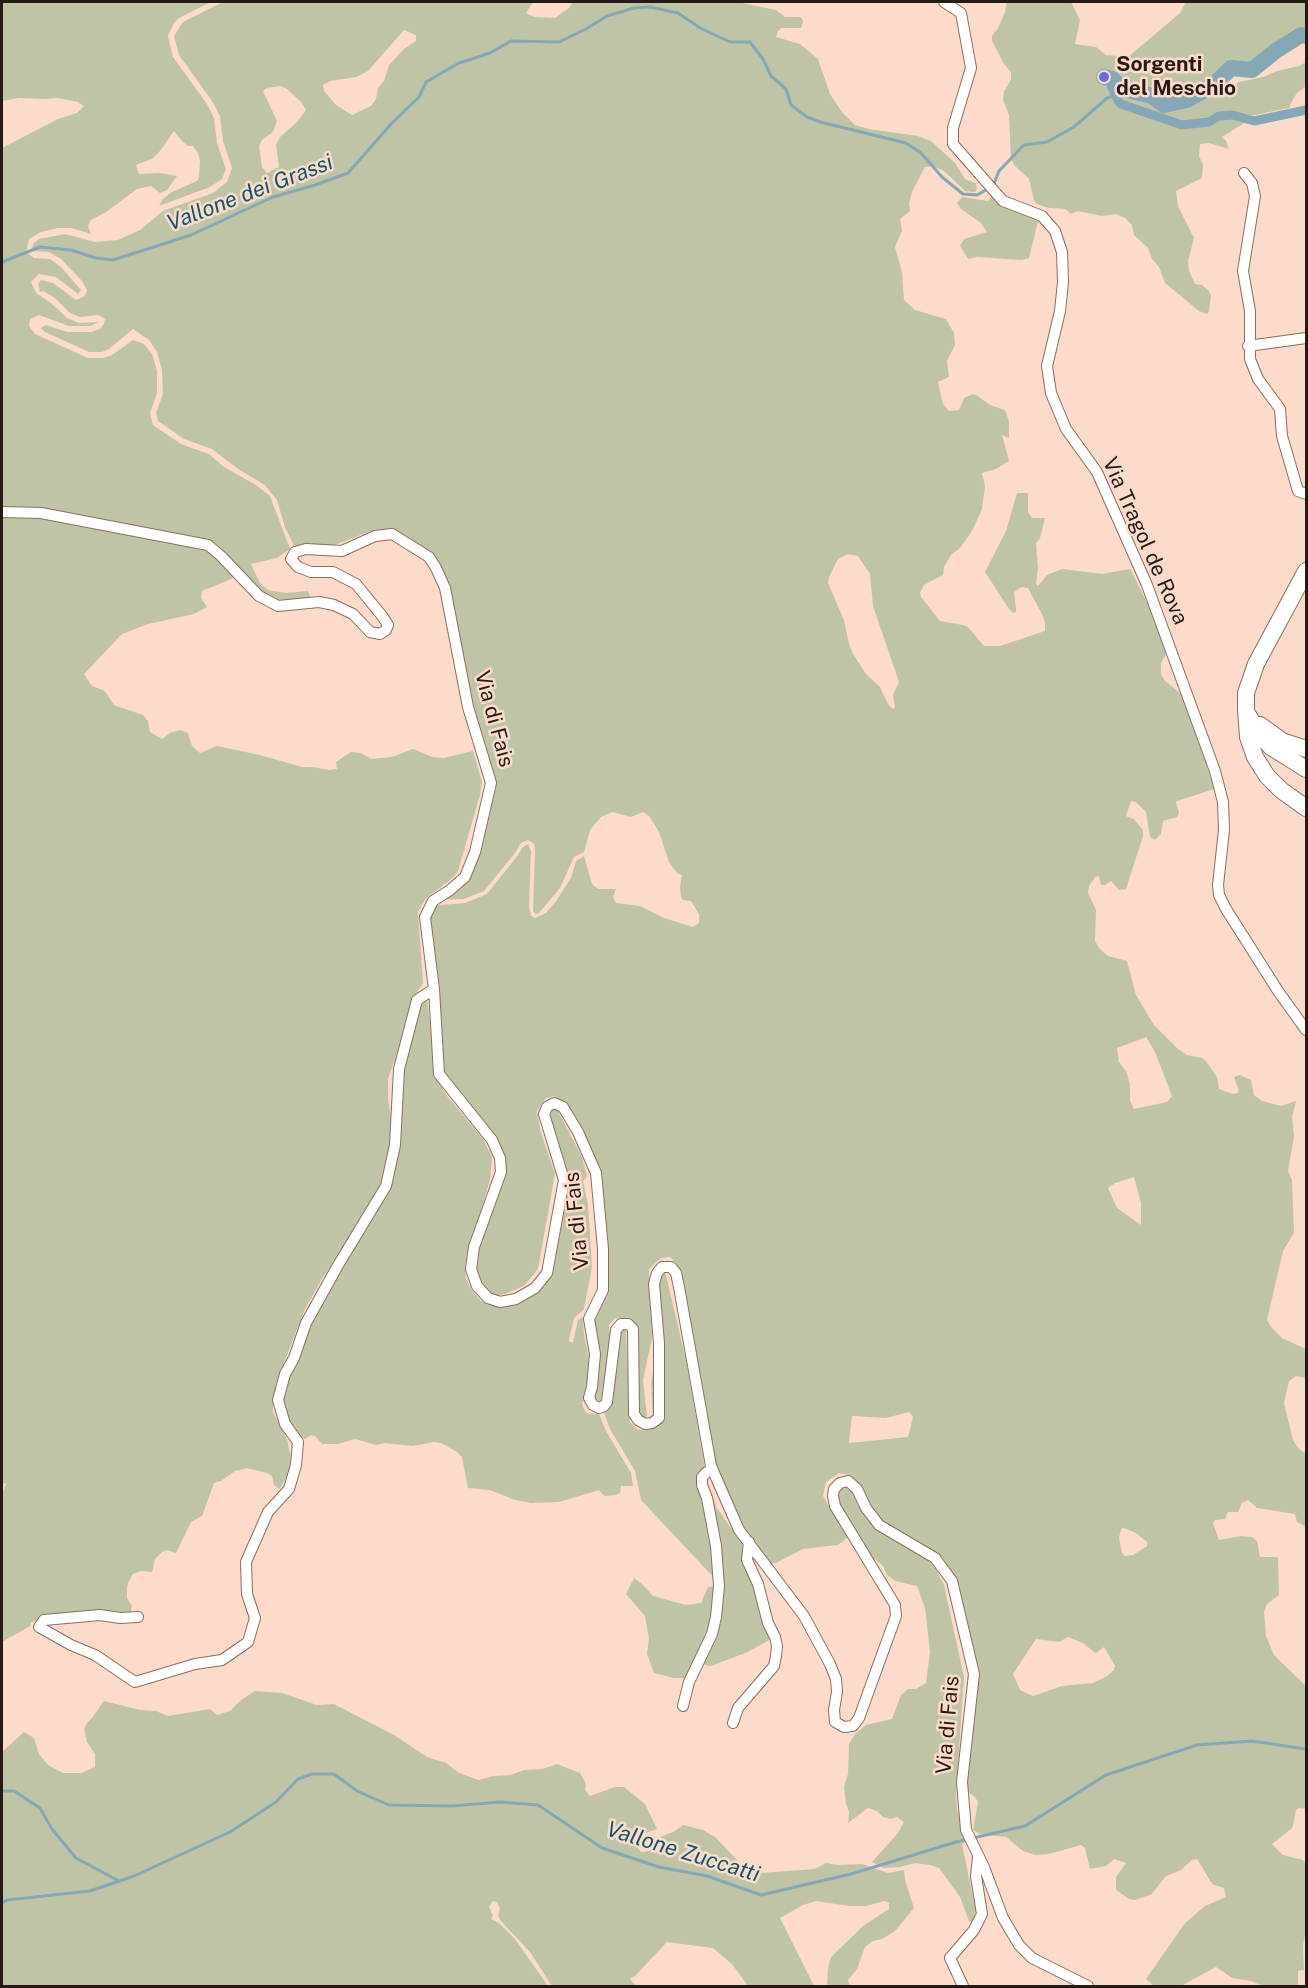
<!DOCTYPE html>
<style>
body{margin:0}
#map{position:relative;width:1308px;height:1988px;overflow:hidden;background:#fcdbca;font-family:"Public Sans",sans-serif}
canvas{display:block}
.frame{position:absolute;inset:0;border:3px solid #261b14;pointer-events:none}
</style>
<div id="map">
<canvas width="1308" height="1988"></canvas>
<div class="frame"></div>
</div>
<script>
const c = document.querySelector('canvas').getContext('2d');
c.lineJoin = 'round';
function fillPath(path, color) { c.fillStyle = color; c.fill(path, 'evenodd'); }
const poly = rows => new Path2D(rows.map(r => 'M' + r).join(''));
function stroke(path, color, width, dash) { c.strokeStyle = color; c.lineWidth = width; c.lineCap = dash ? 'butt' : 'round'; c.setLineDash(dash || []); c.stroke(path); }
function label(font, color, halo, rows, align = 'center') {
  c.font = font + ' "Public Sans",sans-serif'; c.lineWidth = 5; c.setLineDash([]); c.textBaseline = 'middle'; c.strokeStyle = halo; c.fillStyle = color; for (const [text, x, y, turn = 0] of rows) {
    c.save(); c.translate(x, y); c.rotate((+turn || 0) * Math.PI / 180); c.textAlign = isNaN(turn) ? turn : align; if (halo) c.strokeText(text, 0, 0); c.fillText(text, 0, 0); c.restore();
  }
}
fillPath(poly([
 [2,2,211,2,179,18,174,23,168,36,173,57,207,104,214,118,217,143,226,169,222,179,210,187,159,206,163,199,172,192,197,181,199,178,200,161,198,153,193,146,188,146,182,141,174,131,160,151,152,159,136,165,139,174,159,173,177,176,167,190,160,193,151,186,137,189,106,212,91,220,88,226,91,234,72,228,58,228,41,232,29,239,26,252,34,258,50,259,61,267,81,290,78,294,56,277,39,274,31,282,36,293,51,303,67,318,79,323,99,322,90,326,69,326,39,315,30,319,29,326,35,334,88,358,103,358,112,355,133,340,144,344,152,354,157,371,157,393,150,413,153,425,181,444,209,454,224,467,256,485,270,496,290,549,277,558,251,564,260,583,268,590,286,593,308,591,311,599,281,601,266,597,222,552,2,507,2,148,58,119,77,113,84,106,78,102,58,98,44,99,19,98,2,101],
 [223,2,533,2,526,13,534,17,555,18,569,8,572,4,570,2,737,2,776,10,785,17,801,17,803,21,801,28,782,28,778,31,776,37,800,44,818,59,830,94,842,112,855,125,869,129,918,136,931,141,955,163,965,179,976,183,977,189,975,192,965,191,944,171,933,166,925,167,912,192,909,203,910,211,900,219,902,231,895,247,902,272,904,300,915,310,946,319,954,333,955,345,947,361,949,377,938,382,943,404,949,411,959,410,964,398,973,394,976,395,990,405,1005,410,1009,421,1009,438,1002,435,1009,461,996,469,982,473,985,486,982,509,972,531,960,548,951,555,944,567,943,575,924,585,920,593,921,597,940,621,963,625,968,627,984,646,1000,646,1045,631,1045,622,1042,614,1028,588,1022,587,1014,592,1016,609,1016,612,1013,613,1009,609,985,572,1006,531,1017,493,1028,493,1028,512,1032,518,1045,518,1040,538,1036,543,1038,567,1036,584,1038,586,1047,575,1062,569,1102,574,1130,569,1149,606,1168,651,1161,663,1161,674,1165,681,1184,696,1214,789,1177,801,1176,803,1179,813,1177,817,1163,821,1161,834,1155,840,1150,837,1146,812,1136,802,1131,801,1126,816,1134,819,1138,824,1143,830,1143,836,1126,889,1119,890,1111,881,1105,885,1101,885,1099,876,1095,877,1089,886,1088,893,1096,910,1095,941,1100,949,1108,956,1127,961,1136,995,1154,1025,1178,1049,1187,1055,1202,1058,1206,1061,1217,1077,1219,1089,1233,1094,1237,1093,1239,1091,1234,1077,1240,1075,1251,1080,1254,1095,1262,1101,1281,1106,1296,1101,1292,1117,1294,1136,1288,1171,1292,1180,1294,1233,1283,1251,1267,1320,1272,1328,1282,1338,1306,1349,1306,1378,1296,1376,1289,1381,1284,1403,1293,1440,1298,1448,1306,1454,1306,1527,1297,1522,1295,1514,1257,1508,1248,1500,1242,1503,1238,1512,1228,1512,1225,1519,1215,1520,1213,1523,1219,1540,1241,1536,1252,1537,1257,1541,1260,1557,1278,1557,1279,1595,1267,1604,1264,1612,1266,1636,1274,1655,1306,1686,1306,1809,1299,1808,1296,1810,1293,1826,1291,1829,1272,1844,1283,1855,1303,1860,1305,1863,1306,1874,1306,1930,1303,1946,1304,1970,1298,1971,1298,1986,1263,1986,1251,1981,1232,1978,1216,1967,1181,1986,1154,1986,1146,1979,1185,1923,1205,1906,1226,1897,1224,1888,1214,1885,1211,1882,1197,1859,1192,1860,1181,1870,1166,1876,1152,1894,1135,1900,1129,1899,1116,1890,1116,1877,1126,1863,1114,1859,1106,1866,1090,1869,1085,1848,1081,1845,1049,1854,1035,1855,1023,1851,1006,1837,980,1834,973,1830,978,1802,975,1797,964,1789,972,1682,956,1598,931,1552,875,1516,855,1480,848,1475,839,1473,826,1482,823,1496,848,1537,838,1545,803,1549,776,1563,766,1565,751,1543,716,1471,678,1268,676,1263,670,1257,661,1258,649,1269,652,1338,643,1380,647,1416,644,1419,639,1419,629,1320,626,1318,615,1318,609,1325,610,1342,601,1400,599,1404,595,1404,592,1329,600,1294,596,1181,561,1101,557,1098,554,1096,546,1098,537,1111,541,1133,555,1174,538,1269,524,1286,505,1294,495,1296,490,1295,472,1273,500,1157,443,1072,429,969,430,906,465,903,487,894,518,855,522,848,528,844,531,851,529,906,531,916,535,918,546,913,556,901,571,878,576,861,584,856,592,884,598,889,616,889,613,897,616,903,640,906,664,918,693,927,699,923,699,914,691,901,683,900,681,897,680,887,682,875,678,874,669,862,659,832,650,817,643,812,631,817,612,812,601,817,590,830,584,852,574,857,560,888,539,913,536,914,533,911,535,851,534,844,528,840,521,843,515,853,484,891,464,899,435,900,464,875,489,783,435,566,384,530,371,531,335,545,294,546,285,527,277,500,265,485,238,469,212,449,184,439,158,421,156,413,163,394,162,370,157,352,149,340,133,329,109,349,102,352,89,352,45,332,41,328,46,325,67,332,91,332,100,329,104,324,105,319,98,315,80,317,70,313,55,298,43,291,40,292,38,284,41,280,53,283,76,300,85,296,87,290,82,281,61,259,49,252,34,251,32,248,34,243,39,239,65,234,95,242,118,240,140,230,163,211,213,193,227,182,232,168,223,141,220,116,212,101,179,55,174,36,183,22],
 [404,30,416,35,416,41,404,49,389,65,384,81,378,88,376,99,371,106,352,115,336,105,324,91,323,85,330,81,356,77,368,71],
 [281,86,287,89,301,102,306,110,297,122,280,137,276,145,279,167,267,173,262,167,259,146,262,140,273,132,277,121,263,91,267,88],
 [848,554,858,556,870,574,873,606,899,682,893,695,895,707,893,709,888,704,880,687,866,674,853,654,849,644,844,620,828,583,829,577,838,559],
 [1146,1037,1155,1052,1172,1096,1167,1102,1134,1109,1130,1101,1130,1084,1126,1071,1119,1062,1117,1048],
 [1134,1177,1141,1203,1141,1225,1117,1208,1108,1188,1115,1183],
 [909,1412,913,1417,908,1437,849,1443,852,1416,886,1418],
 [1124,1528,1136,1533,1147,1542,1147,1546,1133,1555,1125,1556,1122,1553,1119,1538,1121,1529],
 [1068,1637,1083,1643,1094,1652,1096,1653,1104,1647,1115,1666,1114,1670,1107,1676,1093,1683,1062,1686,1033,1696,1020,1690,1013,1674,1036,1639,1059,1642],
 [1007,2,1071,2,1080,20,1075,44,1096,47,1106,55,1128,57,1180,13,1186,2,1306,2,1306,31,1297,42,1260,68,1254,70,1238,66,1231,68,1213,79,1205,87,1211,95,1221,97,1239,82,1263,77,1277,71,1299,66,1306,62,1306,86,1297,93,1292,101,1289,108,1245,117,1246,122,1222,137,1226,141,1229,149,1209,143,1200,144,1199,156,1203,165,1202,178,1176,191,1178,206,1194,238,1188,261,1189,271,1195,284,1202,285,1209,291,1211,296,1209,311,1207,314,1199,311,1165,283,1159,267,1152,259,1148,248,1134,235,1132,225,1125,218,1116,214,1102,216,1078,211,1071,214,1065,209,1049,208,1036,204,1034,200,1029,179,1014,165,1011,158,1009,115,1003,100,1004,91,1011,80,1011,72,1004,64,992,41,992,36,998,28,1005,12],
 [992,196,1040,218,1037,225,1029,258,1022,260,977,257,968,259,967,257,960,246,964,239,987,232,981,223,961,209,957,203,962,197,988,201],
 [2,514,53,519,208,550,236,577,202,591,201,598,207,607,194,614,148,624,122,634,84,674,92,686,105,691,114,705,143,715,148,721,150,732,162,739,170,733,180,730,188,733,192,746,200,753,217,746,260,755,302,767,313,767,329,770,337,769,336,762,351,752,361,753,371,759,392,757,413,749,432,757,444,758,473,751,482,782,480,795,458,871,452,879,426,898,418,912,423,983,416,994,412,1011,388,1079,388,1099,393,1130,384,1177,364,1216,322,1279,305,1309,276,1383,273,1400,273,1412,287,1439,291,1459,290,1470,281,1487,279,1489,274,1485,272,1476,267,1473,247,1468,235,1471,221,1481,214,1483,202,1516,191,1522,176,1553,167,1550,162,1552,155,1559,152,1572,141,1571,133,1574,128,1583,127,1588,127,1598,132,1606,131,1612,123,1615,45,1618,31,1622,30,1626,2,1642,2,1494,6,1484,2,1482],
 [427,999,438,1081,447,1096,483,1139,492,1157,490,1180,465,1265,466,1278,471,1289,481,1301,489,1303,514,1300,542,1276,561,1178,545,1117,554,1108,558,1111,582,1157,587,1177,583,1181,588,1204,592,1267,584,1309,574,1318,569,1340,570,1342,573,1342,578,1320,583,1317,584,1334,590,1362,588,1386,582,1404,586,1413,599,1414,606,1431,631,1473,633,1486,621,1486,620,1493,616,1495,604,1496,599,1490,559,1502,531,1503,515,1500,490,1490,468,1488,462,1457,457,1452,441,1443,434,1442,413,1446,385,1443,376,1445,355,1439,338,1444,322,1444,315,1436,311,1435,305,1439,291,1431,278,1400,290,1360,389,1178,393,1104,417,1000],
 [665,1271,686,1360,702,1451,705,1471,704,1496,717,1581,641,1500,635,1471,610,1429,603,1410,617,1333,624,1326,626,1331,630,1422,637,1429,642,1430,653,1421,651,1383,655,1363,657,1278],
 [706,1478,717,1508,742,1544,743,1555,753,1580,771,1639,748,1652,711,1666,705,1665,702,1660,717,1625],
 [850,1486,860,1506,925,1557,934,1566,944,1585,964,1677,956,1794,957,1809,966,1842,962,1844,976,1911,972,1923,969,1921,960,1897,939,1868,930,1865,915,1863,900,1867,884,1868,872,1862,898,1833,904,1822,897,1817,890,1819,883,1817,877,1811,868,1808,848,1823,849,1812,846,1804,844,1787,848,1774,849,1744,855,1734,866,1725,892,1719,901,1695,908,1689,916,1689,926,1683,930,1652,925,1608,917,1586,895,1581,887,1575,883,1566,864,1550,832,1489],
 [634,1578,642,1584,653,1596,686,1605,701,1603,708,1587,717,1586,712,1624,686,1678,674,1678,654,1673,647,1654,649,1638,645,1616,626,1594],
 [255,1691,282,1693,317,1705,334,1704,394,1735,427,1757,446,1763,459,1773,479,1780,493,1776,511,1775,524,1770,542,1769,557,1764,580,1773,586,1784,585,1790,590,1796,615,1787,624,1787,645,1804,657,1829,643,1834,641,1838,638,1848,641,1852,649,1851,656,1839,675,1831,683,1825,703,1830,715,1837,740,1863,747,1874,815,1869,826,1863,838,1865,862,1864,888,1873,904,1870,905,1880,914,1908,895,1931,882,1939,873,1941,865,1947,857,1969,848,1980,850,1986,827,1986,828,1968,831,1957,863,1926,889,1909,889,1903,884,1901,866,1906,849,1906,816,1901,803,1905,780,1918,814,1986,748,1986,732,1964,713,1948,667,1942,635,1976,630,1979,636,1986,552,1986,530,1952,501,1921,498,1916,500,1909,497,1902,493,1901,489,1907,493,1916,491,1919,499,1923,515,1939,548,1986,2,1986,2,1752,24,1732,34,1738,39,1754,48,1765,63,1773,81,1773,95,1767,95,1754,87,1742,84,1729,87,1723,92,1718,104,1701,140,1710,156,1711,168,1716,210,1709,217,1715,230,1711,241,1700]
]), '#c0c4a7');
stroke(poly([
 [2,262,40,247,71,250,96,258,113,260,191,235,273,197,315,185,348,173,392,123,419,97,426,82,459,63,490,53,511,41,559,42,586,29,607,16,634,8,650,7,678,13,700,28,730,42,750,42,763,59,771,76,786,89,791,105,807,117,820,122,906,143,921,153,942,177,963,194,977,195,993,186,999,171,1024,145,1047,142,1074,127,1107,98,1132,91],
 [2,1791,14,1791,40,1808,52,1829,76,1858,119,1881],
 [2,1903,7,1900,90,1891,134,1876,230,1832,276,1802,298,1779,312,1774,334,1774,357,1791,389,1805,452,1806,500,1802,538,1805,602,1848,659,1867,707,1876,761,1895,851,1874,956,1842,1025,1826,1106,1775,1197,1745,1252,1741,1306,1749]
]), '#85a8b6', 3);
stroke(poly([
 [1104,77,1110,83,1118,101,1121,104,1182,125,1209,122,1219,116,1233,115,1254,121,1306,110]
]), '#85a8b6', 9);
stroke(poly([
 [1104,77,1112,79,1123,89,1152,96,1164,105,1187,100,1215,84,1231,68,1252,70,1277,50,1301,35,1306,36]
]), '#85a8b6', 16);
const minor = poly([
 [944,2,961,13,971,68,953,128,953,144,1003,201,1042,216,1055,231,1062,252,1063,282,1060,311,1047,366,1051,393,1066,429,1097,472,1147,585,1215,771,1223,802,1224,830,1218,885,1219,895,1226,909,1278,991,1306,1030],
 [1244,173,1252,183,1255,196,1243,271,1250,311,1250,359,1258,379,1280,409,1282,436,1298,491,1306,494],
 [1248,346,1306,338],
 [2,512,41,513,208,545,221,556,259,596,278,606,319,602,334,605,353,614,370,632,380,634,386,630,388,625,383,617,356,584,333,572,311,572,298,567,291,559,295,552,306,549,342,551,375,536,392,534,429,557,436,568,445,588,468,707,491,783,475,852,465,877,450,890,433,901,425,917,434,989,439,1074,492,1140,500,1158,501,1172,474,1247,471,1269,477,1286,488,1298,500,1302,516,1299,535,1288,547,1273,564,1180,544,1114,547,1107,554,1103,563,1107,578,1132,596,1173,603,1249,603,1290,589,1319,595,1354,592,1387,589,1398,593,1405,599,1408,604,1406,607,1402,616,1330,621,1324,628,1324,633,1329,634,1414,638,1420,645,1424,652,1423,659,1418,659,1343,654,1284,657,1273,662,1267,671,1267,676,1273,679,1287,711,1466,739,1530,804,1616,830,1664,836,1679,837,1692,834,1710,835,1722,844,1727,853,1726,859,1718,896,1616,895,1605,835,1506,833,1496,834,1489,840,1483,848,1481,857,1489,866,1508,879,1525,935,1558,952,1581,974,1674,962,1782,966,1830,984,1867,1003,1918,1019,1945,1032,1958,1088,1986],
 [138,1617,120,1618,100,1615,44,1620,39,1627,71,1645,95,1655,135,1682,195,1664,222,1660,248,1642,255,1618,247,1594,246,1562,268,1512,289,1489,296,1465,298,1442,285,1424,278,1400,285,1374,294,1358,306,1323,337,1267,386,1186,395,1145,399,1069,417,1000,434,989],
 [683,1706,689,1682,712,1634,716,1617,719,1586,716,1546,707,1498,702,1485,702,1477,707,1472,713,1470],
 [733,1723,738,1708,774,1666,776,1656,777,1646,775,1637,768,1623,758,1584,747,1560,749,1542],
 [963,1986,950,1958,974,1930,982,1914,976,1876,978,1857]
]);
const highway = poly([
 [1306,571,1256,664,1246,693,1246,709,1248,737,1255,757,1267,776,1281,790,1306,808],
 [1248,715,1259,734,1271,747,1306,769],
 [1260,725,1282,741,1306,749]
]);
stroke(minor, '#8b6e5e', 12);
stroke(highway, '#8b6e5e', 18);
stroke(minor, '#fff', 10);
stroke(highway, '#fff', 16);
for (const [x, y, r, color] of [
 [1104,77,6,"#676be4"]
]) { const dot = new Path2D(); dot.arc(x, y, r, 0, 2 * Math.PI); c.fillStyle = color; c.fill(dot); stroke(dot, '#fcdbca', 2); }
label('bold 21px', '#261b14', '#fcdbca', [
 ["Sorgenti",1116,65],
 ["del Meschio",1116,89]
], 'left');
label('21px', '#261b14', '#fcdbca', [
 ["Via Tragol de Rova",1145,541,66],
 ["Via di Fais",494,719,75],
 ["Via di Fais",577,1221,-96],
 ["Via di Fais",948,1725,-85]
]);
label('italic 22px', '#11566b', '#fcdbca', [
 ["Vallone dei Grassi",250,193,-21],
 ["Vallone Zuccatti",683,1852,17]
]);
</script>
